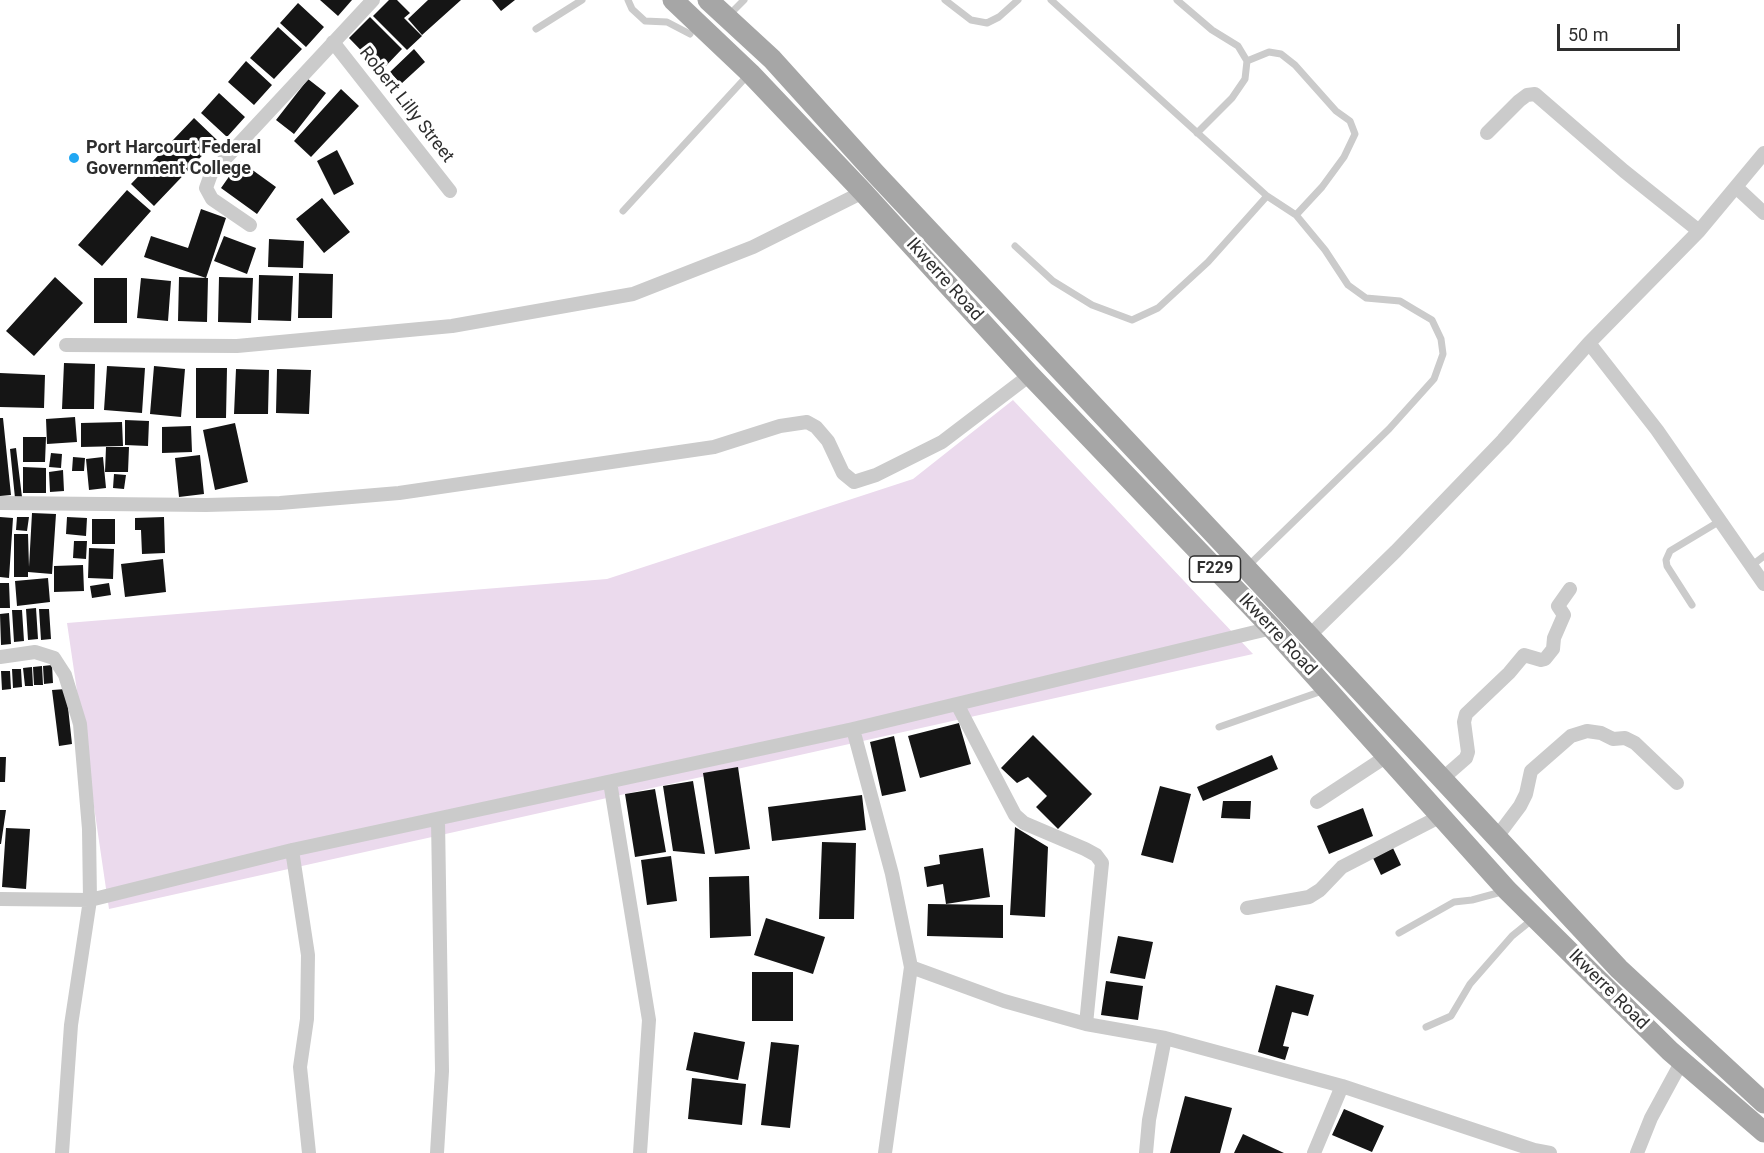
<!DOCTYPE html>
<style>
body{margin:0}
#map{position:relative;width:1764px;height:1153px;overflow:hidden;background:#fff;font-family:Roboto,sans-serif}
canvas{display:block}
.scale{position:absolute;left:1557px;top:24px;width:123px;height:27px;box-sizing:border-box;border:3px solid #2e2e2e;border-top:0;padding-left:8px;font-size:18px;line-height:21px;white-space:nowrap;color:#2e2e2e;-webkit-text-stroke:4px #fff;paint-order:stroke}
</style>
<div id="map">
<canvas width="1764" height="1153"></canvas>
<div class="scale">50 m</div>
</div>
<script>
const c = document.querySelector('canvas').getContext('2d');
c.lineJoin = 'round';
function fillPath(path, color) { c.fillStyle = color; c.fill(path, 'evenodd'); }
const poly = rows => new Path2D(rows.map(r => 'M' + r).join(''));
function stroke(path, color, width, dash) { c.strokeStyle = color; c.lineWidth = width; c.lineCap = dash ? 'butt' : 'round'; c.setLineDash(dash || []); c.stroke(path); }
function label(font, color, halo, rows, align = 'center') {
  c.font = font + ' Roboto,sans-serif'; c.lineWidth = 6; c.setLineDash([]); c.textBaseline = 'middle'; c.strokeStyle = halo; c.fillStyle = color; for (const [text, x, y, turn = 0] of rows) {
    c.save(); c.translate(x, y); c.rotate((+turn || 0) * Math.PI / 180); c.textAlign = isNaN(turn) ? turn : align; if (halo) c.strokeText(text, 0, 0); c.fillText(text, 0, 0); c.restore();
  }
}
fillPath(poly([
 [1013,400,1253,654,109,909,67,623,607,579,913,479]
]), '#ebdaed');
fillPath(poly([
 [320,0,352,0,338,16],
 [389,0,397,0,410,13,404,18,422,36,407,50,373,16],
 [428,0,461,0,422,35,408,19],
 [492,0,515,0,501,11],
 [298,3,324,27,306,47,280,23],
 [370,17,402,49,381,71,349,38],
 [278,27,302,49,274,79,250,58],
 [414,49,425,62,401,84,390,72],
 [246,61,272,85,254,105,228,82],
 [308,79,326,93,294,134,276,120],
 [341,89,359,106,311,157,294,141],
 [219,93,245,117,227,137,201,113],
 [194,118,217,140,154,206,131,184],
 [337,150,354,184,334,195,317,161],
 [240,161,276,187,257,214,221,188],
 [127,190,151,211,102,266,78,245],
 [322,198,350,232,324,253,296,219],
 [201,209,226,218,206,278,144,257,151,236,188,248],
 [224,236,256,248,247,274,214,261],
 [269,239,304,241,303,268,268,267],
 [299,273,333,274,332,318,298,318],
 [259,275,293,276,291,321,258,320],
 [55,277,83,303,34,356,6,331],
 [179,277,208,278,207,322,178,321],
 [219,277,253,278,251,323,218,322],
 [94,278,127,278,127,323,94,323],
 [141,278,171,281,168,321,137,318],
 [64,363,95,364,94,409,62,409],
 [107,366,145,368,142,413,104,410],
 [154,366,185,369,181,417,150,414],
 [196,368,227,368,226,418,196,418],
 [236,369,269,370,268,414,234,414],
 [277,369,311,370,309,414,276,413],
 [0,373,45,375,44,408,0,407],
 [75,417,77,442,47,444,46,419],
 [0,418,3,418,11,495,0,496],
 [125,420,149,421,148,446,125,445],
 [122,422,123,446,81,447,81,423],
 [235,423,248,482,215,490,203,430],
 [191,426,192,452,162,453,162,427],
 [23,437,46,437,45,462,23,462],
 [106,447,129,447,128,472,105,472],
 [16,448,22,497,15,498,10,449],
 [51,453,62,454,61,468,49,467],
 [200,455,204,494,179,497,175,458],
 [73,457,85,458,84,471,72,471],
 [103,457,106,488,89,490,86,459],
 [23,467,46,468,46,493,23,493],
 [63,470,64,491,50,492,49,472],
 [114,474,126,475,124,489,113,488],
 [32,513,56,514,52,574,28,572,28,577,14,577,14,534,28,534,29,567],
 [0,517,13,518,9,578,0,577],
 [17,517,29,517,27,531,16,530],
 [67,517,87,518,86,536,66,534],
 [164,517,165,553,142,554,141,530,135,530,135,518],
 [92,519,115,519,115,544,92,544],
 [74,541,87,541,86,559,73,558],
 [89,548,114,549,113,579,88,578],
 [163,559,166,592,125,597,121,564],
 [83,565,84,591,54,592,54,566],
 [48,578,50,602,17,606,15,581],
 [0,583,9,583,10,608,0,608],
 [109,583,111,595,92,598,90,586],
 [36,608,38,639,28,640,26,609],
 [39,609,49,609,51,639,41,640],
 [12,610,22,610,24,641,14,642],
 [9,613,11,644,1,645,0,614],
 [52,665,53,683,44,684,43,666],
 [42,666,43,685,34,685,33,667],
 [32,667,33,686,25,686,23,668],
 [12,669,21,669,22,687,13,688],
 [1,671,10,671,11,689,2,690],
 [66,689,72,744,59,746,52,690],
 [959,723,971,764,920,778,908,736],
 [1033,735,1092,794,1058,829,1036,807,1047,796,1028,777,1017,783,1001,768],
 [894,736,906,791,882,796,870,742],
 [1272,755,1278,769,1203,801,1197,787],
 [0,757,6,757,5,782,0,782],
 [738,767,750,849,715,854,703,773],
 [693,781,705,854,673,851,663,786],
 [1160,786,1191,794,1173,863,1141,855],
 [655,789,666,852,635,857,625,794],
 [862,795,866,830,772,841,768,807],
 [1223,801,1251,801,1250,819,1221,818],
 [1363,808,1373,836,1329,854,1317,826],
 [0,810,6,810,1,844,0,844],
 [1015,827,1048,847,1045,917,1010,915],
 [6,828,30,829,26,889,2,887],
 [822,842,856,843,854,919,819,919],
 [983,848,990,897,946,904,943,884,927,887,924,867,940,864,939,855],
 [1393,848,1401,865,1381,875,1373,858],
 [671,856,677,901,647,905,641,860],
 [749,876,751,936,710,938,709,877],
 [928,904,1003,905,1003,938,927,936],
 [766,918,825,937,813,974,754,955],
 [1118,936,1153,942,1145,979,1110,973],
 [752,972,793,972,793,1021,752,1021],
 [1106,981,1143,986,1138,1020,1101,1015],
 [1276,985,1314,995,1308,1016,1292,1012,1283,1046,1289,1047,1285,1060,1258,1052],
 [694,1032,745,1042,738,1080,686,1070],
 [771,1042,799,1045,790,1128,761,1125],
 [692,1078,746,1084,742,1125,688,1119],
 [1185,1096,1232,1108,1220,1153,1170,1153],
 [1344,1109,1384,1126,1372,1152,1332,1135],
 [1243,1134,1284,1153,1234,1153]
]), '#151515');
stroke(poly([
 [628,0,632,9,645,21,667,22,690,34],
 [945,0,971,20,987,23,999,17,1018,0],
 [1051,0,1267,196,1296,215,1325,250,1348,285,1366,298,1400,301,1415,310,1432,320,1441,339,1443,354,1434,379,1389,429,1248,566],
 [1177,0,1212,30,1238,46,1247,61,1245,79,1232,98,1197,133],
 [729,15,744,0],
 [536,29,582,0],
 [1247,61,1269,52,1281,54,1295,65,1336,111,1350,121,1355,134,1344,157,1322,187,1296,215],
 [623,211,748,75],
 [1015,246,1053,281,1092,305,1132,320,1158,308,1208,262,1267,196],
 [1751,566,1764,556],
 [1692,605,1667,566,1666,560,1670,551,1720,521],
 [1219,727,1325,690],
 [1399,933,1454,902,1472,900,1505,891],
 [1426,1027,1451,1016,1470,984,1512,936,1533,919]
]), '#cbcbcb', 7);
stroke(poly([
 [333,42,450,191],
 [1487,133,1519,101,1527,95,1535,94,1624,171,1699,231],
 [1736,187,1764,213],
 [250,225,212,199,206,188,211,174,373,0],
 [1589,343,1657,430,1764,584],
 [66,345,237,346,452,326,633,294,753,247,863,192],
 [0,503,206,505,280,503,399,493,714,447,780,426,807,422,816,427,828,441,843,473,854,482,876,475,942,442,1030,375],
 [1309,636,1396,551,1503,440,1589,343,1699,231,1764,153],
 [0,657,35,652,54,658,65,675,80,724,89,829,90,900,71,1025,62,1153],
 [957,704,1015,815,1024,823,1085,849,1096,855,1102,863,1086,1024],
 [853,729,892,874,911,967,885,1153],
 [1442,779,1466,758,1468,752,1464,722,1466,714,1509,673,1524,655,1541,660,1545,659,1553,649,1554,638,1564,615,1558,606,1570,589],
 [610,782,649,1020,640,1153],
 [1317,802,1387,756],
 [1496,838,1520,806,1526,794,1531,771,1571,736,1587,731,1601,733,1613,739,1625,738,1635,743,1677,783],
 [292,850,308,955,307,1019,300,1067,309,1153],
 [0,899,90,900,292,850,853,729,1272,628],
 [1247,908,1309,897,1320,890,1342,867,1441,816],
 [911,967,1004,1001,1086,1024,1165,1038,1342,1086,1534,1150,1550,1153],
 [437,1153,442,1071,438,820],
 [1146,1153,1149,1120,1165,1038],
 [1314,1153,1342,1086],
 [1637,1153,1651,1118,1682,1061]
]), '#cbcbcb', 14);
stroke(poly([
 [673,0,750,73,863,192,1030,375,1272,628,1507,890,1670,1051,1764,1132],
 [708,0,772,59,875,173,1246,568,1619,969,1764,1103]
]), '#a6a6a6', 21);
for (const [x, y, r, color] of [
 [74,158,6,"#21a7f3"]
]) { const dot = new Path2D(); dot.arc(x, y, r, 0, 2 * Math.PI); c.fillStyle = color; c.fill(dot); stroke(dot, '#fff', 2); }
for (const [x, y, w] of [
 [1215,569,51]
]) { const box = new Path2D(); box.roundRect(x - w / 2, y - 13, w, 26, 4.5); c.fillStyle = '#fff'; c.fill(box); stroke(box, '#2e2e2e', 1.5); }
label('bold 16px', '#2e2e2e', null, [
 ["F229",1215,569]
]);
label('18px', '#2e2e2e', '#fff', [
 ["Robert Lilly Street",406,105,52],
 ["Ikwerre Road",944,280,48],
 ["Ikwerre Road",1277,635,47],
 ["Ikwerre Road",1608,990,45]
]);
label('bold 18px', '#2e2e2e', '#fff', [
 ["Port Harcourt Federal",86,148],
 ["Government College",86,169]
], 'left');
</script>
